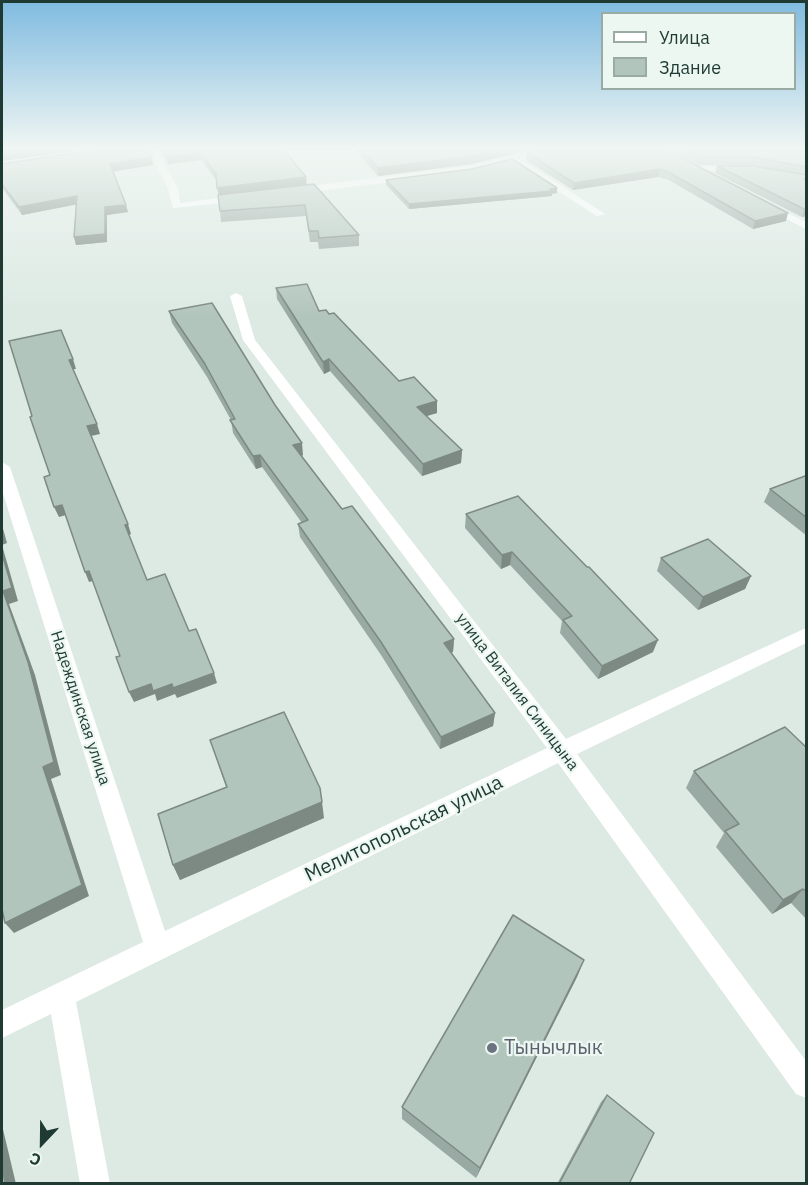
<!DOCTYPE html>
<meta charset="utf-8">
<style>
body{margin:0}
#map{position:relative;width:808px;height:1185px;overflow:hidden;background:#ddeae4;font-family:"IBM Plex Sans",sans-serif}
canvas{display:block}
.frame{position:absolute;inset:0;border:3px solid #1e3a33;pointer-events:none}
.legend{position:absolute;left:601px;top:12px;width:195px;height:78px;box-sizing:border-box;background:#edf7f2;border:2px solid #9aaba6;margin:0;padding:8px 10px;list-style:none;font-size:18px;color:#1e3a33}
.legend li{display:flex;align-items:center;gap:12px;height:30px}
.legend b{width:30px;border:2px solid #9aaba6}
.north{position:absolute;left:12px;top:1113px;width:60px;height:60px;-webkit-text-stroke:4px #edf7f2;paint-order:stroke;rotate:202deg;font-size:16px;font-weight:700;line-height:24px;text-align:center;color:#1e3a33}
.north::after{content:'';display:block;margin:auto;width:21px;height:27px;background:#1e3a33;clip-path:polygon(50% 0,100% 100%,50% 72%,0 100%)}
</style>
<div id="map">
<canvas width="808" height="1185"></canvas>
<div class="frame"></div>
<ul class="legend">
<li><b style="height:8px;background:#fff"></b>Улица</li>
<li><b style="height:16px;background:#b2c5bd"></b>Здание</li>
</ul>
<div class="north">С</div>
</div>
<script>
const c = document.querySelector('canvas').getContext('2d');
c.lineJoin = 'round';
const poly = rows => new Path2D(rows.map(r => 'M' + r).join(''));
function fillPath(path, color) { c.fillStyle = color; c.fill(path, 'evenodd'); }
function stroke(path, color, width, dash) { c.strokeStyle = color; c.lineWidth = width; c.lineCap = dash ? 'butt' : 'round'; c.setLineDash(dash || []); c.stroke(path); }
function label(font, color, halo, rows, align = 'center') {
  c.font = font + ' "IBM Plex Sans",sans-serif'; c.lineWidth = 4.5; c.setLineDash([]); c.textBaseline = 'middle'; c.strokeStyle = halo; c.fillStyle = color; for (const [text, x, y, turn = 0] of rows) {
    c.save(); c.translate(x, y); c.rotate((+turn || 0) * Math.PI / 180); c.textAlign = isNaN(turn) ? turn : align; if (halo) c.strokeText(text, 0, 0); c.fillText(text, 0, 0); c.restore();
  }
}
fillPath(poly([
 [514,157,517,157,605,214,597,216,511,161,511,157,514,157],
 [696,167,737,167,741,169,737,171,693,171,693,167,696,167]
]), '#fff');
fillPath(poly([
 [148,150,156,150,178,188,180,203,241,195,246,198,241,201,173,208,168,188,148,150],
 [541,150,558,150,471,172,295,194,290,191,295,188,471,166,541,150],
 [766,202,806,222,806,229,763,207,761,205,766,202],
 [236,293,242,296,255,340,566,739,806,628,806,643,577,754,806,1061,806,1098,796,1094,558,763,76,1002,110,1184,80,1184,51,1014,2,1038,2,1010,143,942,2,490,2,462,10,467,165,931,547,748,243,340,230,296,236,293]
]), '#fff');
fillPath(poly([
 [159,150,284,150,307,184,359,235,359,246,319,249,318,242,310,242,306,216,221,222,217,181,201,160,168,164],
 [355,150,529,150,471,164,378,176],
 [667,150,786,221,753,229,669,180,658,177,573,190,526,160,527,153],
 [670,150,807,150,807,175,751,165,699,165],
 [2,164,153,165,112,171,128,212,107,215,107,242,76,245,74,237,76,204,22,215,2,188],
 [717,166,807,175,807,216,802,217,715,173],
 [386,180,557,188,557,193,552,194,552,196,409,209,386,185],
 [276,288,319,311,329,314,399,381,437,401,437,413,426,416,462,450,461,463,422,476,330,371,324,374,277,299],
 [169,311,303,455,302,456,342,509,454,639,453,652,451,652,495,713,493,726,440,749,381,655,300,537,298,524,302,523,262,467,256,469,233,433,231,420,207,377,172,323],
 [807,478,807,536,764,502,770,489],
 [466,514,653,652,598,679,560,633,562,621,510,565,501,569,465,528],
 [661,558,751,576,745,589,698,610,657,571],
 [210,740,324,818,180,880,173,865,226,787],
 [807,748,807,920,791,903,772,914,716,847,724,833,686,788,694,771],
 [584,960,577,977,476,1178,402,1119,402,1107],
 [607,1095,629,1184,557,1184,601,1102]
]), '#99a9a3');
fillPath(poly([
 [26,150,82,150,2,161,2,154],
 [497,150,529,150,471,164,378,176,378,168],
 [200,152,201,160,168,164,167,157],
 [152,157,153,165,111,172,110,164],
 [660,169,658,177,573,190,574,183],
 [306,177,307,185,219,196,217,188],
 [557,188,557,193,552,194,552,196,409,209,409,204],
 [77,196,79,204,22,215,19,207],
 [126,205,128,212,107,215,107,242,76,245,74,237,105,207],
 [804,209,807,209,807,216,802,217],
 [788,213,786,221,753,229,755,221],
 [73,359,76,369,72,369,69,360],
 [329,359,330,371,324,374,323,362],
 [437,401,437,413,417,419,417,407],
 [97,424,100,434,91,436,87,426],
 [302,443,303,455,295,458,293,445],
 [462,450,461,463,422,476,423,464],
 [260,455,262,467,256,469,253,456],
 [62,505,66,515,59,517,54,507],
 [128,524,131,534,129,535,125,525],
 [2,525,7,543,2,545],
 [2,545,18,601,9,604,35,675,61,775,51,779,89,896,14,933,5,923,43,767,3,591],
 [512,552,510,565,501,569,502,555],
 [89,571,93,581,89,582,85,572],
 [751,576,745,589,698,610,703,597],
 [454,639,453,652,443,656,444,643],
 [658,640,653,652,598,679,602,666],
 [214,673,217,683,177,698,175,694,157,701,155,694,134,702,129,692,151,684],
 [495,713,493,726,440,749,441,737],
 [322,802,324,818,180,880,173,865],
 [803,889,791,903,772,914,783,900],
 [584,960,577,977,476,1178,480,1168],
 [2,1124,2,1125,16,1184,5,1184,2,1165]
]), '#7d8a84');
const building = poly([
 [2,150,26,150,2,154,2,150],
 [92,150,148,150,152,157,110,164,126,205,105,207,105,234,74,237,77,196,19,207,2,184,2,164,92,150],
 [162,150,284,150,306,177,217,188,216,174,200,152,167,157,162,150],
 [361,150,497,150,471,156,378,168,361,150],
 [537,150,667,150,788,213,755,221,670,173,660,169,574,183,527,153,537,150],
 [687,150,807,150,807,167,753,157,701,157,687,150],
 [512,159,557,188,550,189,552,191,409,204,386,180,472,169,512,159],
 [717,166,753,166,807,175,807,178,804,179,807,180,807,209,804,209,717,166],
 [314,184,359,235,319,238,318,231,309,231,305,205,220,211,218,195,314,184],
 [307,284,319,311,326,310,329,314,334,313,399,381,414,377,437,401,417,407,462,450,423,464,329,359,323,362,276,288,307,284],
 [212,303,275,405,302,443,293,445,342,509,352,506,454,639,444,643,495,713,441,737,381,642,298,524,308,520,260,455,253,456,230,420,235,419,205,364,169,311,212,303],
 [61,330,73,359,69,360,97,424,87,426,128,524,125,525,147,580,165,574,189,631,196,629,214,673,173,688,172,684,153,691,151,684,129,692,116,657,120,656,89,571,85,572,62,505,54,507,44,477,50,475,30,417,32,416,9,341,61,330],
 [805,476,807,478,807,518,770,489,805,476],
 [518,496,587,567,589,567,658,640,602,666,563,620,572,616,512,552,502,555,466,514,518,496],
 [708,539,751,576,703,597,661,558,708,539],
 [2,554,12,588,3,591,28,662,54,762,43,767,82,885,5,923,2,909,2,554],
 [284,712,320,788,322,802,173,865,158,814,227,787,210,740,284,712],
 [785,727,807,748,807,892,803,889,783,900,725,831,739,824,694,771,785,727],
 [513,915,584,960,480,1168,402,1107,513,915],
 [607,1095,654,1133,629,1184,559,1184,607,1095],
 [2,1165,5,1184,2,1184,2,1165]
]);
fillPath(building, '#b2c5bd');
stroke(building, '#7d8a84', 1.5);
const sky = c.createLinearGradient(0, 0, 0, 316);
sky.addColorStop(0, '#7fbbe0');
sky.addColorStop(0.47, '#f0f6f3');
sky.addColorStop(1, '#f0f6f300');
c.fillStyle = sky;
c.fillRect(0, 0, 808, 316);
for (const [x, y, r, color] of [
 [492,1048,6,"#6b7280"]
]) { const dot = new Path2D(); dot.arc(x, y, r, 0, 2 * Math.PI); c.fillStyle = color; c.fill(dot); stroke(dot, '#edf7f2', 2); }
label('16px', '#1e3a33', '#edf7f2', [
 ["улица Виталия Синицына",517,692,53],
 ["Надеждинская улица",80,708,72]
]);
label('20px', '#1e3a33', '#edf7f2', [
 ["Мелитопольская улица",404,829,-26]
]);
label('20px', '#5b616d', '#edf7f2', [
 ["Тынычлык",504,1048]
], 'left');
</script>
